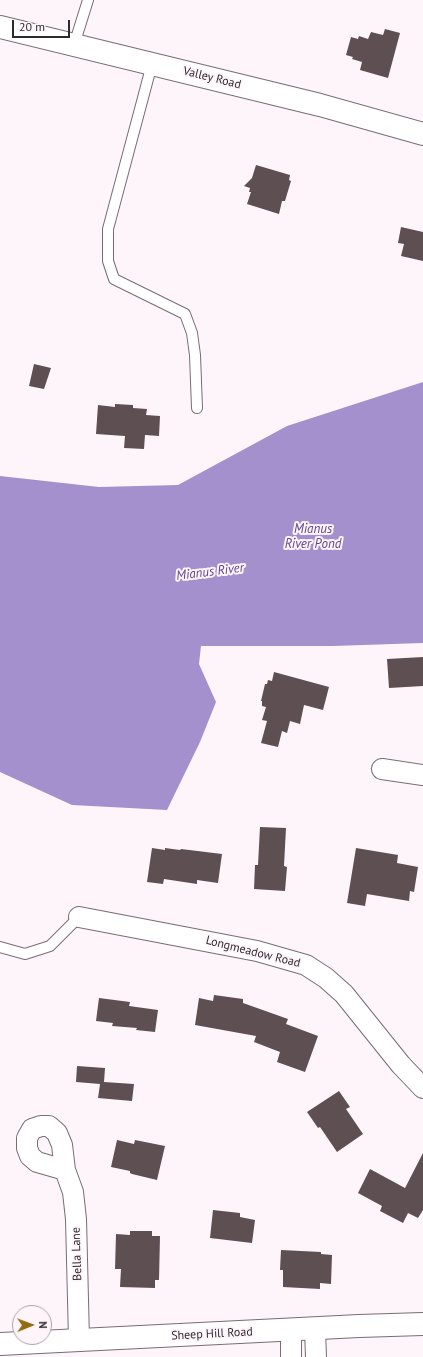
<!DOCTYPE html>
<style>
body{margin:0}
#map{position:relative;width:423px;height:1357px;overflow:hidden;background:#fef5fb;font-family:"PT Sans",sans-serif}
canvas{display:block}
.north{position:absolute;left:12px;top:1305px;width:40px;height:40px;box-sizing:border-box;background:#fef5fb;border:1px solid #aba4a9;border-radius:50%;rotate:89deg;font-size:11px;font-weight:700;line-height:16px;text-align:center;color:#2f2a2d}
.north::after{content:'';display:block;margin:auto;width:14px;height:18px;background:#926a12;clip-path:polygon(50% 0,100% 100%,50% 72%,0 100%)}
.scale{position:absolute;left:12px;top:20px;width:58px;height:18px;box-sizing:border-box;border:2px solid #2f2a2d;border-top:0;padding-left:5px;font-size:12px;line-height:14px;white-space:nowrap;color:#2f2a2d;-webkit-text-stroke:3px #fef5fb;paint-order:stroke}
</style>
<div id="map">
<canvas width="423" height="1357"></canvas>
<div class="north">N</div>
<div class="scale">20 m</div>
</div>
<script>
const c = document.querySelector('canvas').getContext('2d');
c.lineJoin = 'round';
function fillPath(path, color) { c.fillStyle = color; c.fill(path, 'evenodd'); }
const poly = rows => new Path2D(rows.map(r => 'M' + r).join(''));
function stroke(path, color, width, dash) { c.strokeStyle = color; c.lineWidth = width; c.lineCap = dash ? 'butt' : 'round'; c.setLineDash(dash || []); c.stroke(path); }
function label(font, color, halo, rows, align = 'center') {
  c.font = font + ' "PT Sans",sans-serif'; c.lineWidth = 4; c.setLineDash([]); c.textBaseline = 'middle'; c.strokeStyle = halo; c.fillStyle = color; for (const [text, x, y, turn = 0] of rows) {
    c.save(); c.translate(x, y); c.rotate((+turn || 0) * Math.PI / 180); c.textAlign = isNaN(turn) ? turn : align; if (halo) c.strokeText(text, 0, 0); c.fillText(text, 0, 0); c.restore();
  }
}
fillPath(poly([
 [423,382,423,643,333,646,201,646,199,664,216,702,200,742,167,810,72,805,0,772,0,476,99,487,178,485,287,426]
]), '#a390cd');
fillPath(poly([
 [385,29,400,33,388,78,360,70,362,62,352,59,353,57,346,55,351,37,358,39,359,36,368,39,371,32,383,35],
 [256,165,290,175,289,180,291,181,285,201,282,201,279,214,247,204,251,192,249,192,250,188,244,186,252,178],
 [401,227,423,232,423,261,401,256,404,244,398,243],
 [34,364,51,368,44,389,29,386],
 [115,404,133,405,133,408,147,409,146,415,160,416,159,436,145,435,144,449,124,448,125,436,96,434,98,405,115,407],
 [423,657,423,686,389,688,387,659],
 [274,672,329,687,323,710,304,705,300,724,290,721,287,733,282,731,278,747,261,743,267,721,262,720,266,707,262,706,262,701,261,701,265,684,267,684,268,680,272,681],
 [260,827,286,828,284,866,287,867,285,891,254,889,255,865,258,865],
 [152,848,165,850,165,848,180,850,181,849,222,854,218,883,197,880,197,884,164,879,163,884,147,882],
 [356,848,398,855,397,863,418,867,414,892,410,891,409,901,367,894,365,906,347,903],
 [214,995,243,999,243,1003,288,1019,286,1024,318,1036,305,1072,277,1062,280,1052,254,1042,256,1036,195,1025,199,998,213,1001],
 [99,998,130,1002,129,1006,158,1010,155,1032,136,1030,137,1028,112,1026,113,1023,96,1021],
 [77,1066,105,1068,104,1082,134,1084,132,1101,98,1098,100,1084,76,1082],
 [339,1091,350,1107,346,1109,363,1134,337,1152,320,1127,318,1128,307,1112],
 [117,1140,134,1144,135,1140,165,1146,157,1180,132,1174,130,1173,130,1171,111,1167],
 [423,1153,423,1210,418,1218,408,1213,403,1223,380,1211,382,1206,358,1193,370,1169,405,1188],
 [213,1210,240,1213,240,1217,255,1220,252,1243,210,1238],
 [130,1231,152,1231,152,1236,160,1236,159,1280,155,1280,155,1288,120,1287,121,1269,115,1269,116,1234,130,1235],
 [281,1250,321,1252,321,1254,332,1255,331,1284,320,1283,320,1289,283,1287,283,1270,280,1270]
]), '#5e4f53');
const service = poly([
 [74,45,88,0],
 [152,64,108,229,108,261,114,279,185,314,192,333,195,355,197,408],
 [0,947,25,954,50,946,79,917]
]);
const minor = poly([
 [382,769,423,775],
 [79,917,257,951,306,965,326,978,344,994,401,1065,423,1088],
 [65,1170,62,1145,57,1133,49,1126,41,1126,32,1129,27,1138,27,1148,30,1156,37,1162,65,1170,73,1192,76,1219,79,1340],
 [315,1329,316,1357],
 [291,1330,291,1357]
]);
const tertiary = poly([
 [0,1344,359,1326,423,1324]
]);
const secondary = poly([
 [0,27,320,105,423,134]
]);
stroke(service, '#796c75', 12);
stroke(minor, '#796c75', 22);
stroke(tertiary, '#796c75', 24);
stroke(secondary, '#796c75', 24);
stroke(service, '#fff', 10);
stroke(minor, '#fff', 20);
stroke(tertiary, '#fff', 22);
stroke(secondary, '#fff', 22);
label('12px', '#2f2a2d', '#fef5fb', [
 ["Valley Road",212,78,14],
 ["Longmeadow Road",253,952,14],
 ["Bella Lane",77,1254,-92],
 ["Sheep Hill Road",212,1334,-3]
]);
label('italic 13px', '#604590', '#fef5fb', [
 ["Mianus",313,529],
 ["River Pond",313,544],
 ["Mianus River",210,572,-7]
]);
</script>
